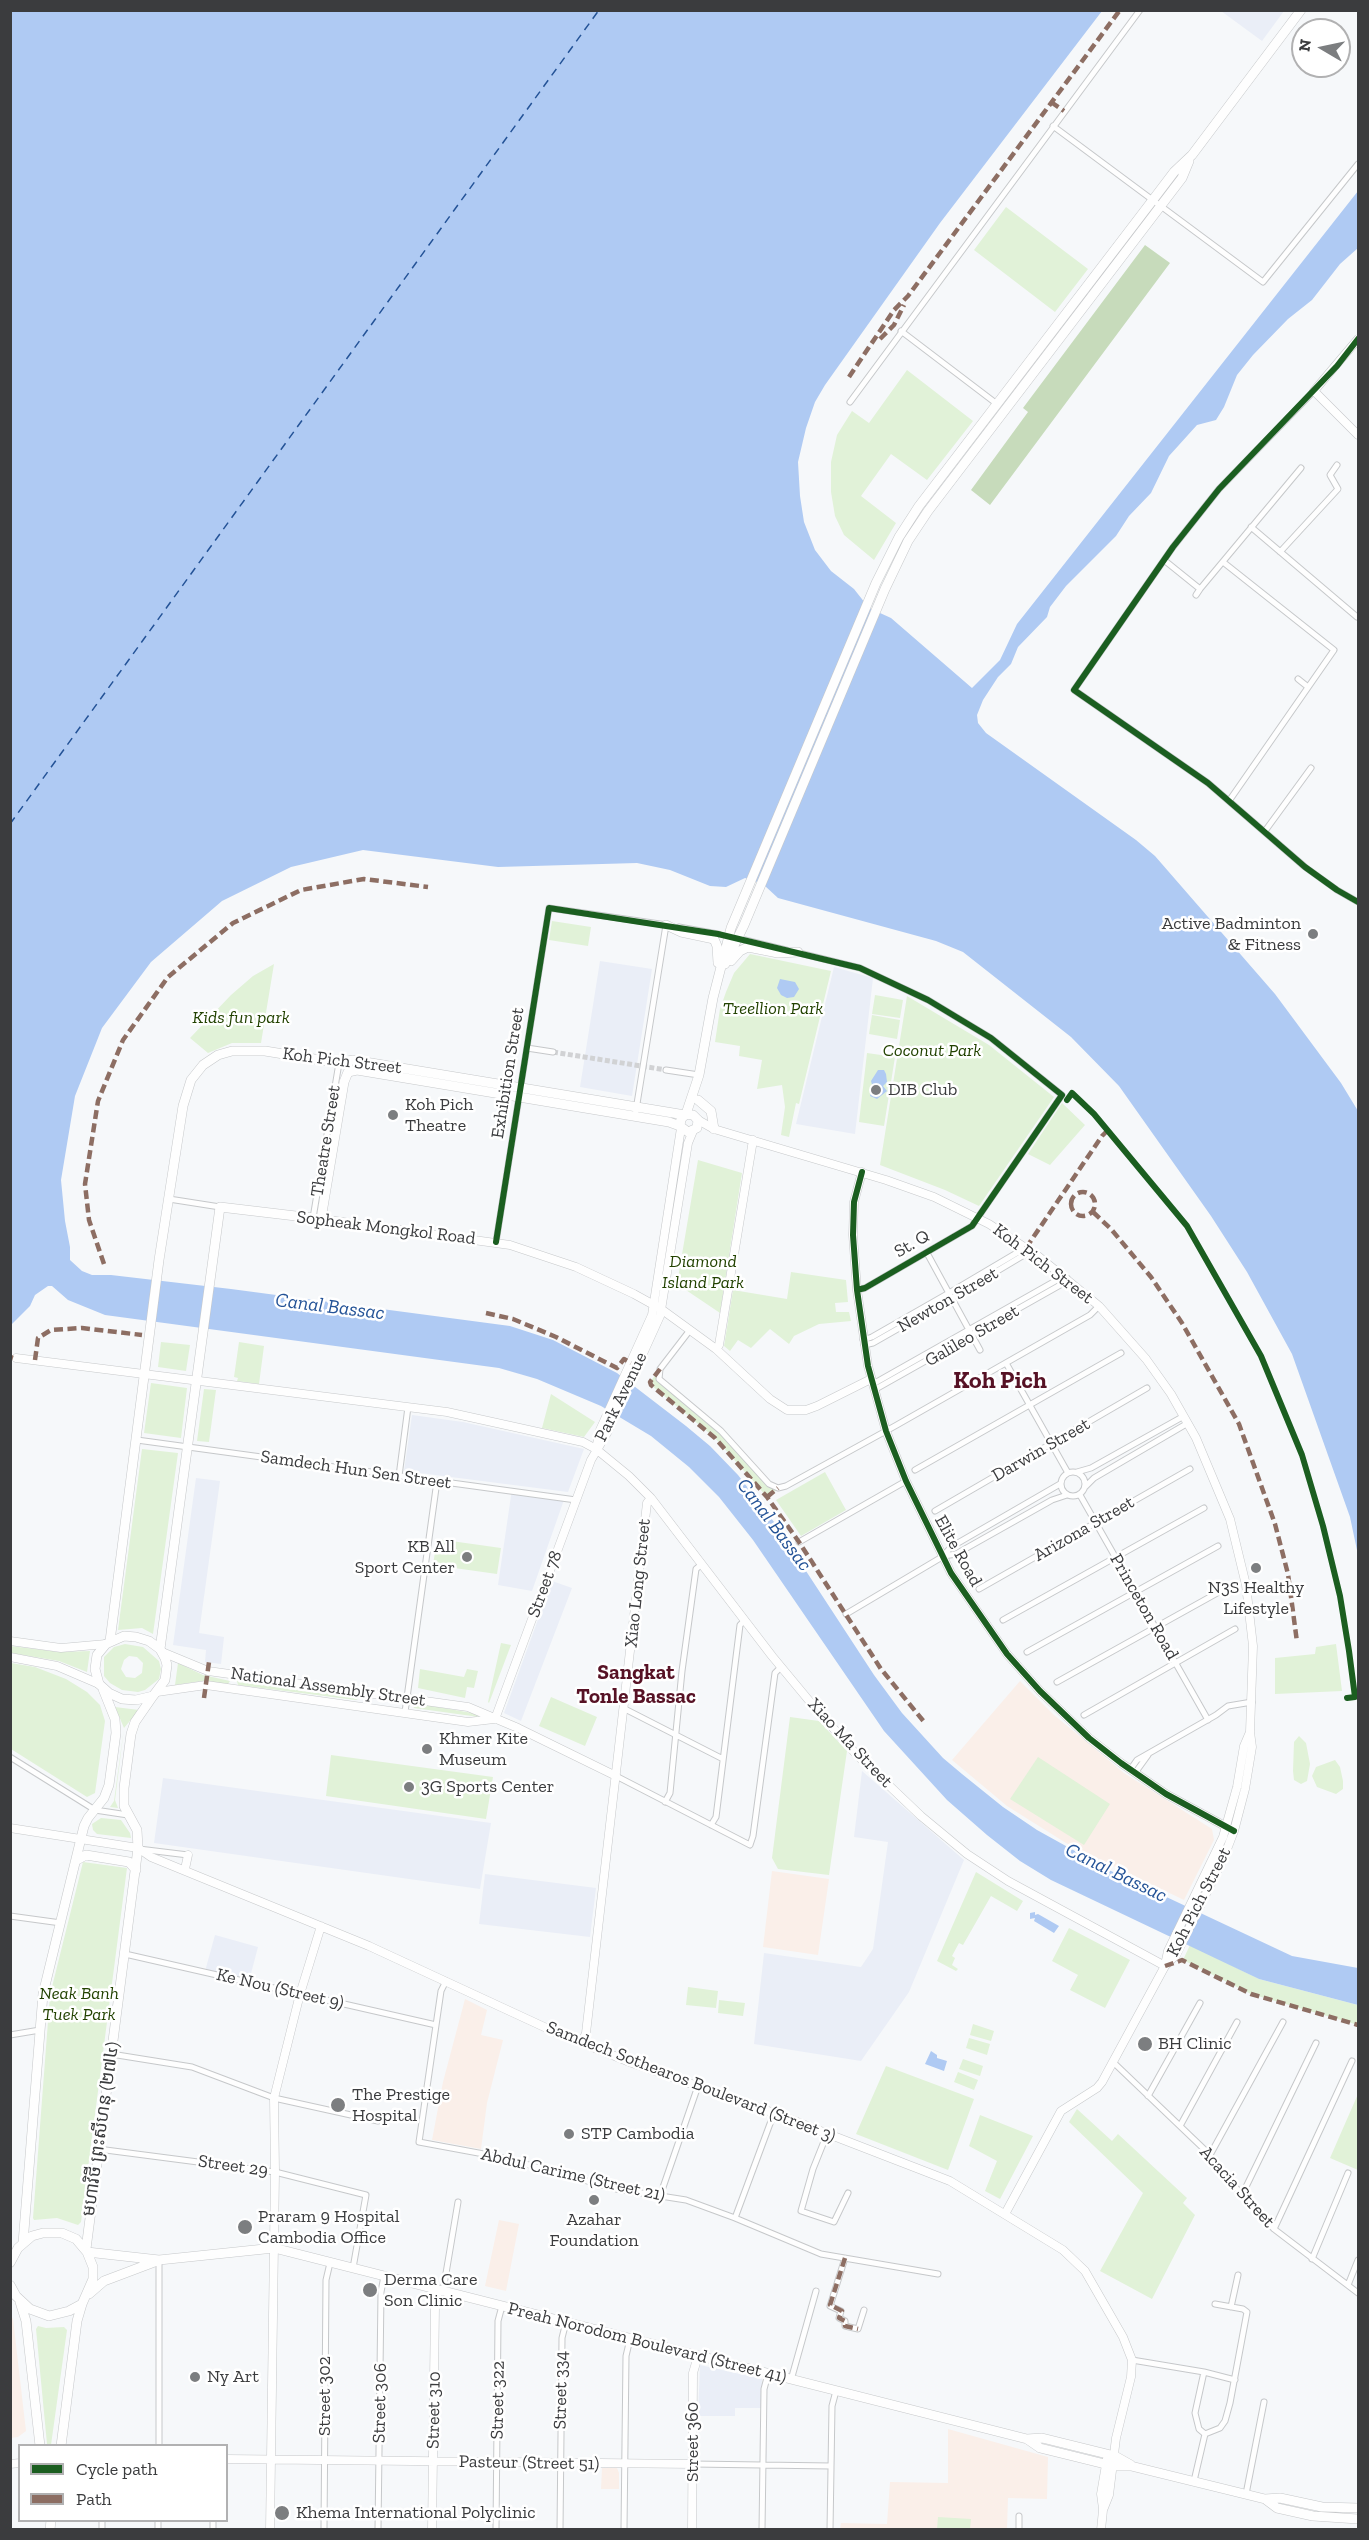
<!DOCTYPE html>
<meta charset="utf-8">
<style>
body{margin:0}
#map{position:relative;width:1369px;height:2540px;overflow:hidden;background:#f6f8fa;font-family:"Zilla Slab",serif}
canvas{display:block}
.frame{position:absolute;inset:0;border:12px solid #3b3c3e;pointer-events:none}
.legend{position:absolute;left:18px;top:2444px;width:210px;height:78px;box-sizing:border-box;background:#fff;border:2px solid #b1b1b2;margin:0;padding:8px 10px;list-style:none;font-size:18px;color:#3b3c3e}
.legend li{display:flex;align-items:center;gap:12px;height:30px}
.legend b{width:30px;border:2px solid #b1b1b2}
.north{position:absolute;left:1291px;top:18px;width:60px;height:60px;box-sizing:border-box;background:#fff;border:2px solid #b1b1b2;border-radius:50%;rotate:279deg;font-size:16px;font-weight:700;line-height:24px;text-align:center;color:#3b3c3e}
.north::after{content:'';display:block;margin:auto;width:21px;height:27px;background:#7c7e80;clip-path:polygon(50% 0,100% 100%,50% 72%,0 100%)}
</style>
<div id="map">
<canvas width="1369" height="2540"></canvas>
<div class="frame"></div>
<ul class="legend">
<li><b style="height:8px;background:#1b5e20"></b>Cycle path</li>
<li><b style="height:8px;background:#8d6e63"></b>Path</li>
</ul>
<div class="north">N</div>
</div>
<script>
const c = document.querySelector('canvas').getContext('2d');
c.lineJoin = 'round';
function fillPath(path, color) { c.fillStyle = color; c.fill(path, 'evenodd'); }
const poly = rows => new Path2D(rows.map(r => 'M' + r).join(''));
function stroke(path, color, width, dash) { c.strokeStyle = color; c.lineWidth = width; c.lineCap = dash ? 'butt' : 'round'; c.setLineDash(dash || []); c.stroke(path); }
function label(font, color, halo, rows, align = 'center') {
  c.font = font + ' "Zilla Slab","Noto Sans Khmer",serif'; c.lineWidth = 5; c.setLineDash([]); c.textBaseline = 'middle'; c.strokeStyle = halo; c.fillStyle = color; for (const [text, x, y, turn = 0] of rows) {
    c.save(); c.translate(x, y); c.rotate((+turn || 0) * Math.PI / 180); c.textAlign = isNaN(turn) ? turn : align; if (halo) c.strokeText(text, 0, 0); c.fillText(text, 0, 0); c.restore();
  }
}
fillPath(poly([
 [1237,10,1284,11,1262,41,1221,11,1235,12],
 [600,961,652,969,632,1096,580,1087],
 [834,967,873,978,855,1134,796,1124],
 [412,1415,463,1422,584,1449,568,1492,404,1471],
 [196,1478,220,1481,199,1633,224,1637,221,1664,205,1662,206,1650,173,1645],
 [512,1489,565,1497,532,1591,498,1585],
 [552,1581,572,1588,521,1721,504,1713],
 [862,1771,964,1860,909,1992,861,2061,754,2044,764,1953,861,1967,873,1949,888,1842,854,1837],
 [163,1778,491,1823,480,1889,154,1843],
 [485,1874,596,1888,590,1937,479,1924],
 [215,1935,258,1947,248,1985,204,1975],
 [700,2365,762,2379,761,2408,735,2408,735,2416,698,2416]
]), '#eaeef7');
fillPath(poly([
 [1020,1681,1054,1715,1124,1773,1212,1829,1214,1840,1184,1900,1066,1843,1007,1806,952,1760],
 [772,1871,829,1879,818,1955,763,1947],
 [465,1999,487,2010,481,2035,503,2040,487,2103,481,2149,432,2140,443,2082],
 [499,2220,519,2224,506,2291,485,2286],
 [11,2315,13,2319,26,2431,18,2437,11,2438],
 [948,2429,1048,2457,1047,2499,1008,2498,1007,2529,840,2530,841,2523,887,2524,890,2482,948,2483],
 [602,2468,617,2468,619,2473,619,2489,601,2489]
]), '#faefe9');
fillPath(poly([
 [1006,207,1088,269,1055,312,974,250],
 [907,370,973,421,927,480,891,454,861,496,896,523,874,560,844,535,835,516,831,492,831,462,837,435,852,411,869,423],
 [552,921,591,927,588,946,549,940],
 [750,954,831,971,799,1104,796,1103,789,1137,781,1135,785,1107,782,1085,757,1089,762,1060,739,1056,740,1046,715,1042,720,1009,726,992,734,973],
 [274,964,261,1043,232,1043,208,1053,190,1038,231,995,253,976],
 [875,995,903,1000,900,1018,872,1014],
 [907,996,989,1045,1054,1097,979,1206,945,1190,880,1165],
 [872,1015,900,1020,897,1039,869,1034],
 [867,1053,895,1057,884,1126,859,1122],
 [1062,1103,1085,1125,1050,1165,1028,1154],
 [698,1160,742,1173,720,1313,677,1284],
 [791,1272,846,1280,848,1302,835,1303,836,1312,849,1312,851,1321,819,1324,794,1336,789,1344,770,1329,751,1348,738,1340,730,1351,724,1346,733,1290,787,1299],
 [161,1342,190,1345,186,1371,158,1367],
 [239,1342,264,1346,259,1384,237,1381,238,1378,234,1377],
 [660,1369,658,1376,698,1411,777,1490,767,1497,715,1438,651,1385,650,1382],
 [151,1383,187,1388,181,1438,144,1433],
 [204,1389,216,1390,209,1442,197,1441],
 [551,1394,595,1422,584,1437,542,1428],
 [142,1449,178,1453,153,1634,142,1628,118,1630],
 [825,1472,846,1510,801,1536,776,1500],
 [437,1539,501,1548,497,1574,433,1565],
 [501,1643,511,1645,489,1703,488,1702],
 [125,1644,143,1647,159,1661,161,1669,159,1679,145,1690,138,1692,122,1690,110,1683,104,1676,104,1657,114,1647],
 [129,1656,137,1657,143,1663,142,1673,135,1678,126,1677,121,1669,124,1660],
 [1336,1644,1342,1691,1275,1694,1275,1658,1315,1654,1316,1647],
 [10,1646,61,1652,90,1651,87,1672,59,1661,11,1653],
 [11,1663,35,1667,66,1679,87,1692,100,1705,105,1721,95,1793,87,1797,11,1749],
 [178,1663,203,1675,230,1681,228,1684,202,1681,175,1685],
 [420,1669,464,1677,467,1669,478,1671,474,1688,467,1687,465,1698,418,1688],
 [239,1680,357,1695,360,1698,356,1700,238,1685,237,1681],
 [551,1697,597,1717,585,1746,539,1726],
 [415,1703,478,1714,479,1717,414,1708,413,1705],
 [115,1707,139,1710,124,1728,115,1800,118,1808,110,1807,114,1801,124,1728],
 [790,1717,819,1721,847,1751,829,1875,778,1869,772,1858],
 [1299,1736,1306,1743,1310,1764,1307,1781,1301,1784,1294,1780,1293,1771,1294,1742],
 [331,1755,493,1777,486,1819,326,1796],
 [1038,1757,1110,1804,1084,1845,1010,1799],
 [1335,1760,1340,1767,1343,1781,1343,1789,1336,1794,1317,1787,1312,1776,1316,1767],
 [101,1818,121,1820,130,1833,131,1838,97,1834,93,1830,92,1824],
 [83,1862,127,1868,81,2222,78,2225,57,2218,34,2220,33,2218,50,1995],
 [976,1872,1023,1901,1017,1911,991,1896,963,1945,959,1943,952,1956,955,1958,952,1965,958,1969,956,1971,937,1961],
 [1069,1928,1130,1960,1105,2008,1070,1990,1078,1975,1052,1961],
 [1190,1945,1259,1979,1358,2005,1358,2025,1251,1994,1183,1960],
 [688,1987,718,1991,716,2008,686,2005],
 [719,2000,745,2003,743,2016,718,2013],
 [973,2024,994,2031,991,2041,970,2035],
 [969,2038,990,2044,987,2055,966,2048],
 [963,2059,983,2066,980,2076,959,2069],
 [886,2066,974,2099,948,2170,856,2134],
 [958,2072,978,2080,974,2090,954,2082],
 [1358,2094,1358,2170,1330,2158],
 [1077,2109,1112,2141,1118,2134,1187,2198,1183,2203,1195,2215,1152,2299,1100,2271,1143,2193,1069,2122],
 [980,2115,1033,2136,1000,2199,985,2191,997,2161,969,2146],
 [38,2326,46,2328,64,2327,67,2330,51,2445,47,2444,36,2329],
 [938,2517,971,2519,970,2529,937,2529]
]), '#e1f2d8');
fillPath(poly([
 [1145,245,1170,263,990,505,971,490,1028,412,1023,408]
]), '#c7dbbb');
fillPath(poly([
 [11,11,1102,11,940,223,825,385,815,402,806,428,798,462,800,496,804,522,815,550,831,571,854,589,869,608,891,618,972,688,1000,660,1017,624,1358,191,1358,248,1340,264,1312,300,1288,319,1253,355,1237,375,1224,407,1216,420,1197,425,1169,456,1151,493,1129,516,1116,536,1066,586,1050,607,1047,617,1018,647,1011,664,998,677,983,700,977,715,978,723,986,733,1136,840,1155,856,1275,994,1341,1083,1358,1111,1358,1555,1350,1517,1292,1354,1247,1272,1211,1216,1119,1086,1071,1037,963,952,936,941,778,898,765,886,755,881,745,878,726,887,710,886,670,870,637,863,498,867,363,850,291,867,222,901,151,962,102,1028,75,1096,61,1180,65,1221,70,1247,70,1260,82,1271,92,1275,111,1275,231,1289,510,1326,553,1340,617,1373,686,1426,710,1446,738,1475,774,1522,874,1675,902,1713,943,1758,962,1774,1003,1807,1037,1830,1111,1871,1292,1956,1358,1968,1358,2005,1259,1979,1051,1880,1020,1861,987,1835,947,1800,884,1731,753,1540,719,1497,689,1467,651,1436,601,1406,537,1379,499,1368,105,1315,68,1300,52,1286,48,1286,35,1295,30,1306,11,1325],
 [780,979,795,982,799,989,794,997,787,998,781,995,777,988],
 [878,1070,884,1070,886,1074,887,1082,883,1086,887,1091,877,1099,870,1096,873,1088,871,1081],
 [1035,1912,1035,1915,1038,1914,1059,1926,1054,1933,1034,1921,1035,1918,1030,1919,1030,1913],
 [931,2051,937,2055,937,2058,947,2061,944,2071,925,2064]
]), '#afcaf3');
stroke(poly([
 [10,824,599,10]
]), '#245397', 1.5, [8, 6]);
stroke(poly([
 [553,1052,666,1070]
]), '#d1d2d4', 5, [5, 2.5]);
const street = poly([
 [1053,126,1263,282,1358,164],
 [901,331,997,404],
 [1314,391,1219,489,1173,547,1074,690,1208,783,1305,867,1337,890,1358,902],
 [850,402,1140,10],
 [1251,527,1357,617],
 [1280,552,1338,489,1330,475,1337,465],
 [1164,560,1200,589,1196,595],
 [1223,562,1334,650,1229,801],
 [1200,589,1301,468],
 [1298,679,1308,687],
 [1265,831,1311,768],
 [679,927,718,934],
 [745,940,786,950],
 [795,952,860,968,928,1000,991,1038,1062,1095,972,1226,865,1288,857,1290],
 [527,1048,553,1052],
 [666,1070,699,1075],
 [635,1116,666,925],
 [169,1199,220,1207],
 [313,1218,339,1063],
 [496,1242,549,908,667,925],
 [927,1253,980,1350],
 [690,1330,660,1369,659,1379,721,1431,769,1484,778,1488,786,1486,895,1426,1090,1315,1099,1306],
 [863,1340,872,1337,949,1293,1020,1251,1024,1246],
 [864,1345,873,1343,952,1298,1024,1255,1029,1249],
 [1006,1363,1068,1473],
 [873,1384,1057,1280,1062,1274],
 [874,1390,1062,1284,1067,1278],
 [137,1440,576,1500],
 [915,1470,1121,1353],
 '1061 1484a12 12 0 1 1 24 0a12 12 0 1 1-24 0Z',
 [1077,1472,1091,1468,1184,1416],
 [399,1476,408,1407],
 [1085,1487,1094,1478,1188,1423],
 [1080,1495,1208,1720],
 [935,1511,1147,1388],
 [799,1542,906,1481],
 [944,1556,956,1554,1052,1500,1067,1495],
 [979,1589,1190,1469],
 [846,1614,942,1557,951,1547,1060,1484],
 [1003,1620,1204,1508],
 [1027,1652,1218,1546],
 [1057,1682,1228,1587],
 [623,1708,723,1759],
 [405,1712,437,1481],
 [1084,1715,1235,1629],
 [10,1757,95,1810,128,1815],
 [1130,1770,1137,1760,1216,1715,1228,1706,1252,1702],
 [1135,1773,1148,1755],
 [616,1776,750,1845,753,1836,775,1673,781,1667],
 [665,1802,670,1793,682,1671,696,1569,702,1564],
 [711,1825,716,1817,740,1625,745,1620],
 [139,1849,188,1855],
 [10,1916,61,1923],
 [125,1954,436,2025],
 [446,1981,441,1991,419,2142,500,2157,616,2189,686,2200,735,2218,774,2113],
 [10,2035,40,2030],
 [111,2054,192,2067,274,2098,378,2121],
 [1113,2062,1205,2150,1242,2195,1274,2229,1358,2293],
 [1148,2096,1200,2003],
 [1180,2126,1237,2022],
 [827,2134,813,2169,801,2211,834,2222,848,2193],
 [98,2149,275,2172,366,2195,353,2268],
 [1210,2155,1283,2022],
 [1242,2195,1316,2043],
 [660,2196,698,2086],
 [735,2218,821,2254,938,2274],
 [1274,2229,1352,2061],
 [845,2258,830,2306,841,2311,839,2318,845,2321,845,2326,858,2329,864,2310],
 [1312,2259,1348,2173],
 [1348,2285,1358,2260],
 [443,2291,458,2202],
 [1231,2307,1238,2275],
 [1132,2360,1204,2372,1195,2413,1199,2429,1205,2434],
 [1204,2372,1235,2380],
 [791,2380,816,2291],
 [1205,2434,1220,2428,1225,2421,1230,2403,1247,2312,1243,2309,1215,2304],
 [159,2446,159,2260],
 [693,2464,831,2466],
 [1194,2481,1205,2434],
 [1246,2494,1264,2402],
 [102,2530,102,2520],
 [158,2530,158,2520],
 [213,2530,213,2520],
 [324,2530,326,2280,330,2263],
 [378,2530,381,2292,384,2276],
 [496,2530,498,2321,502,2306],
 [560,2530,562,2338,566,2322],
 [624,2530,626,2356,630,2339],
 [762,2530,764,2389,768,2374],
 [830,2530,832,2406,836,2391],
 [1019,2530,1019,2516]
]);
const secondary = poly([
 [1358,339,1314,391,1358,435],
 [698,1120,714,1129,886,1180,934,1197,989,1224,1038,1256,1099,1306,1146,1359,1171,1394,1196,1438,1230,1519,1246,1585,1253,1646,1250,1732,1252,1747,1245,1789,1234,1831,1224,1857,1176,1955,1165,1966,1102,2082,1097,2088,1061,2111,1005,2214],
 [862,1172,854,1202,853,1235,857,1290,868,1366,886,1431,906,1481,951,1573,1007,1654,1040,1691,1089,1738,1121,1763,1166,1794,1234,1831],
 [321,1219,510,1245,576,1267,634,1294,661,1309,716,1349,770,1399,787,1410,806,1410,817,1406,871,1379],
 [716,1349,719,1345,753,1140],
 [16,1358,447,1412,583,1442,596,1449,629,1476,651,1498,772,1656,811,1703,856,1754,921,1816,967,1854,1008,1881,1165,1966],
 [597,1444,600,1430,652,1315,681,1128],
 [10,1641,61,1648,106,1644],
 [162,1652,208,1671,468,1707,518,1728,616,1776],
 [10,1657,57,1666,99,1684],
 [157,1692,206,1685,468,1722,494,1719],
 [495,1719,591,1460,607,1433,660,1316,688,1143,693,1131],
 [10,1828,138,1848,151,1857,369,1946,555,2032,632,2063,774,2113,950,2181,1063,2250,1085,2271,1123,2337,1132,2360,1131,2377,1116,2438,1109,2495,1103,2510,1101,2530],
 [185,1869,188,1855],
 [1165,1965,1168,1951,1223,1837,1237,1787,1244,1746,1250,1732],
 [582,2042,586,2033,647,1503,651,1498],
 [226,2459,693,2464],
 [10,2464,20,2463],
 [1103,2509,1101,2494,1107,2459],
 [270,2530,275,2172,274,2098,300,1994,321,1926],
 [432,2530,435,2306,438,2290],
 [692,2530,693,2373,698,2356]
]);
const primary = poly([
 [666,925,681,932,714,939,717,946,718,963],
 [731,961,740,951,748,947,778,953,798,952],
 [725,964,744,925,885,589,908,541,928,511,1182,178,1189,161],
 [698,1100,711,1111,714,1129],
 [686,1114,699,1075,713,998,731,928,876,583,899,537,919,506,1152,201,1174,172,1192,155,1301,10],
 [124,1636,136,1637,149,1641,160,1649,165,1658,167,1665,165,1680,153,1696,136,1700,122,1699,109,1693,99,1684,95,1669,97,1655,106,1644,124,1636],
 [110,1641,159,1260,183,1106,191,1080,203,1065,218,1055,232,1051,265,1051,339,1063,353,1060,685,1115],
 [160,1649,220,1207,321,1219,344,1082,348,1072,357,1070,669,1122,680,1126,688,1132,697,1128,698,1120,693,1115,686,1114,681,1119,680,1126],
 [77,1860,86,1855,129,1862,136,1870],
 [23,2243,43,1994,84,1826,88,1818,104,1798,109,1785,116,1733,115,1719,103,1689],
 [86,2249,138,1848,137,1830,124,1806,124,1788,131,1734,135,1722,153,1696],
 [87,2252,159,2260,274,2248,1027,2439,1040,2448,1113,2466,1131,2466,1265,2499,1280,2498,1322,2507,1358,2508],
 [10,2263,18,2248,32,2236,43,2233,62,2233,76,2239,87,2252,93,2267,93,2279,82,2304,69,2311,49,2316,30,2309,16,2296,10,2285],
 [89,2294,104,2281,157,2261],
 [20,2302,26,2321,40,2446],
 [1027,2439,1042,2438,1115,2456,1131,2465],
 [61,2446,77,2321,82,2304],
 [1265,2499,1277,2508,1313,2516,1358,2519],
 [50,2530,51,2520]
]);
stroke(street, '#c6c8ca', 7);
stroke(secondary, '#c6c8ca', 9);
stroke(primary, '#c6c8ca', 10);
stroke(street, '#fefefe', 5);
stroke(secondary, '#fefefe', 8);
stroke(primary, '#fefefe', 9);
stroke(poly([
 [1051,102,1064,111],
 [880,339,894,325,904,305],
 [849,377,894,310,908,296,1120,10],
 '1071 1204a12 12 0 1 1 24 0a12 12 0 1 1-24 0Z',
 [1093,1212,1111,1229,1151,1277,1182,1323,1239,1424,1275,1524,1288,1574,1297,1642],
 [1026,1248,1102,1136,1108,1130],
 [104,1264,89,1220,85,1184,98,1101,123,1040,168,977,233,923,301,890,364,879,428,887],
 [486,1313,513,1319,556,1337,617,1368,624,1359,631,1363],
 [10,1357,13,1358],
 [35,1360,38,1338,51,1330,82,1328,142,1335],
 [660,1369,650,1382,651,1385,715,1438,767,1497,799,1542,881,1669,925,1723],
 [767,1497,778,1488],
 [204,1698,209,1662],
 [1165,1966,1182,1960,1251,1994,1358,2025],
 [845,2258,830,2305,842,2311,839,2318,845,2321,845,2326,858,2329]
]), '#8d6e63', 4.5, [9, 4.5]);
stroke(poly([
 [1358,339,1337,366,1219,489,1173,547,1074,690,1208,783,1305,867,1337,890,1358,902],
 [1067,1100,1072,1093,1094,1114,1187,1226,1261,1356,1302,1455,1323,1526,1340,1596,1349,1651,1355,1697,1347,1698],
 [862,1172,854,1202,853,1235,857,1290,868,1366,886,1431,906,1481,951,1573,1007,1654,1040,1691,1089,1738,1121,1763,1166,1794,1234,1831],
 [496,1242,549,908,718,934,860,968,928,1000,991,1038,1062,1095,972,1226,865,1288,857,1290]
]), '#1b5e20', 6);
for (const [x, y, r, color] of [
 [1313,934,6,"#7c7e80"],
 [876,1090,6,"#7c7e80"],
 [393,1115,6,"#7c7e80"],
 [467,1557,6,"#7c7e80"],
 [1256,1568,6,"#7c7e80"],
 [427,1749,6,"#7c7e80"],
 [409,1787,6,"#7c7e80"],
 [1145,2044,8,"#7c7e80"],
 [338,2105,8,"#7c7e80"],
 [569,2134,6,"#7c7e80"],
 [594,2200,6,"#7c7e80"],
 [245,2227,8,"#7c7e80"],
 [370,2290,8,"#7c7e80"],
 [195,2377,6,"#7c7e80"],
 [282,2513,8,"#7c7e80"]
]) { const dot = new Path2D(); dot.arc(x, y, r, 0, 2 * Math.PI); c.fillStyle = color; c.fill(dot); stroke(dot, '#fff', 2); }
label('18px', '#3b3c3e', '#fff', [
 ["Active Badminton",1301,924,"right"],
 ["& Fitness",1301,945,"right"],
 ["DIB Club",888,1090],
 ["Koh Pich",405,1105],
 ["Theatre",405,1126],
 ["KB All",455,1547,"right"],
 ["Sport Center",455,1568,"right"],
 ["N3S Healthy",1256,1588,"center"],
 ["Lifestyle",1256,1609,"center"],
 ["Khmer Kite",439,1739],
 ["Museum",439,1760],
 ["3G Sports Center",421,1787],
 ["BH Clinic",1158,2044],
 ["The Prestige",352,2095],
 ["Hospital",352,2116],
 ["STP Cambodia",581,2134],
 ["Praram 9 Hospital",258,2217],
 ["Cambodia Office",258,2238],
 ["Azahar",594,2220,"center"],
 ["Foundation",594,2241,"center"],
 ["Derma Care",384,2280],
 ["Son Clinic",384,2301],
 ["Ny Art",207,2377],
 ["Khema International Polyclinic",296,2513]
], 'left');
label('italic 18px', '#224200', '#fff', [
 ["Treellion Park",773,1009],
 ["Kids fun park",241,1018],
 ["Coconut Park",932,1051],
 ["Diamond",703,1262],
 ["Island Park",703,1283],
 ["Neak Banh",79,1994],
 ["Tuek Park",79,2015]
]);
label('18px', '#3b3c3e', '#fff', [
 ["Koh Pich Street",342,1061,7],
 ["Exhibition Street",508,1073,-81],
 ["Theatre Street",326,1141,-81],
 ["Sopheak Mongkol Road",386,1228,7],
 ["St. Q",912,1244,-30],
 ["Koh Pich Street",1043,1264,37],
 ["Newton Street",948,1300,-30],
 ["Galileo Street",972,1336,-30],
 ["Park Avenue",621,1397,-64],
 ["Darwin Street",1041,1450,-30],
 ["Samdech Hun Sen Street",356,1470,8],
 ["Arizona Street",1084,1529,-30],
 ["Elite Road",958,1551,61],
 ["Xiao Long Street",638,1583,-84],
 ["Street 78",545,1584,-70],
 ["Princeton Road",1144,1607,60],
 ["National Assembly Street",328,1687,8],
 ["Xiao Ma Street",850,1743,47],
 ["Koh Pich Street",1199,1902,-63],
 ["Ke Nou (Street 9)",280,1989,13],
 ["Samdech Sothearos Boulevard (Street 3)",691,2082,21],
 ["មហាវិថី ព្រះសីហនុ (២៧៤)",101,2129,-82],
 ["Street 29",233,2166,8],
 ["Abdul Carime (Street 21)",573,2175,13],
 ["Acacia Street",1237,2187,48],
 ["Preah Norodom Boulevard (Street 41)",647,2343,14],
 ["Street 334",561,2390,-89],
 ["Street 302",325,2396,-90],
 ["Street 322",498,2400,-89],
 ["Street 306",380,2403,-89],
 ["Street 310",434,2410,-89],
 ["Street 360",693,2442,-90],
 ["Pasteur (Street 51)",529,2463,1]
]);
label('italic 20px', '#245397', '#fff', [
 ["Canal Bassac",330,1307,7],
 ["Canal Bassac",774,1525,53],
 ["Canal Bassac",1116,1873,26]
]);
label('bold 21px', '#571225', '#fff', [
 ["Sangkat",636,1673],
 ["Tonle Bassac",636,1697]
]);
label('bold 24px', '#571225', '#fff', [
 ["Koh Pich",1000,1381]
]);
</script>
